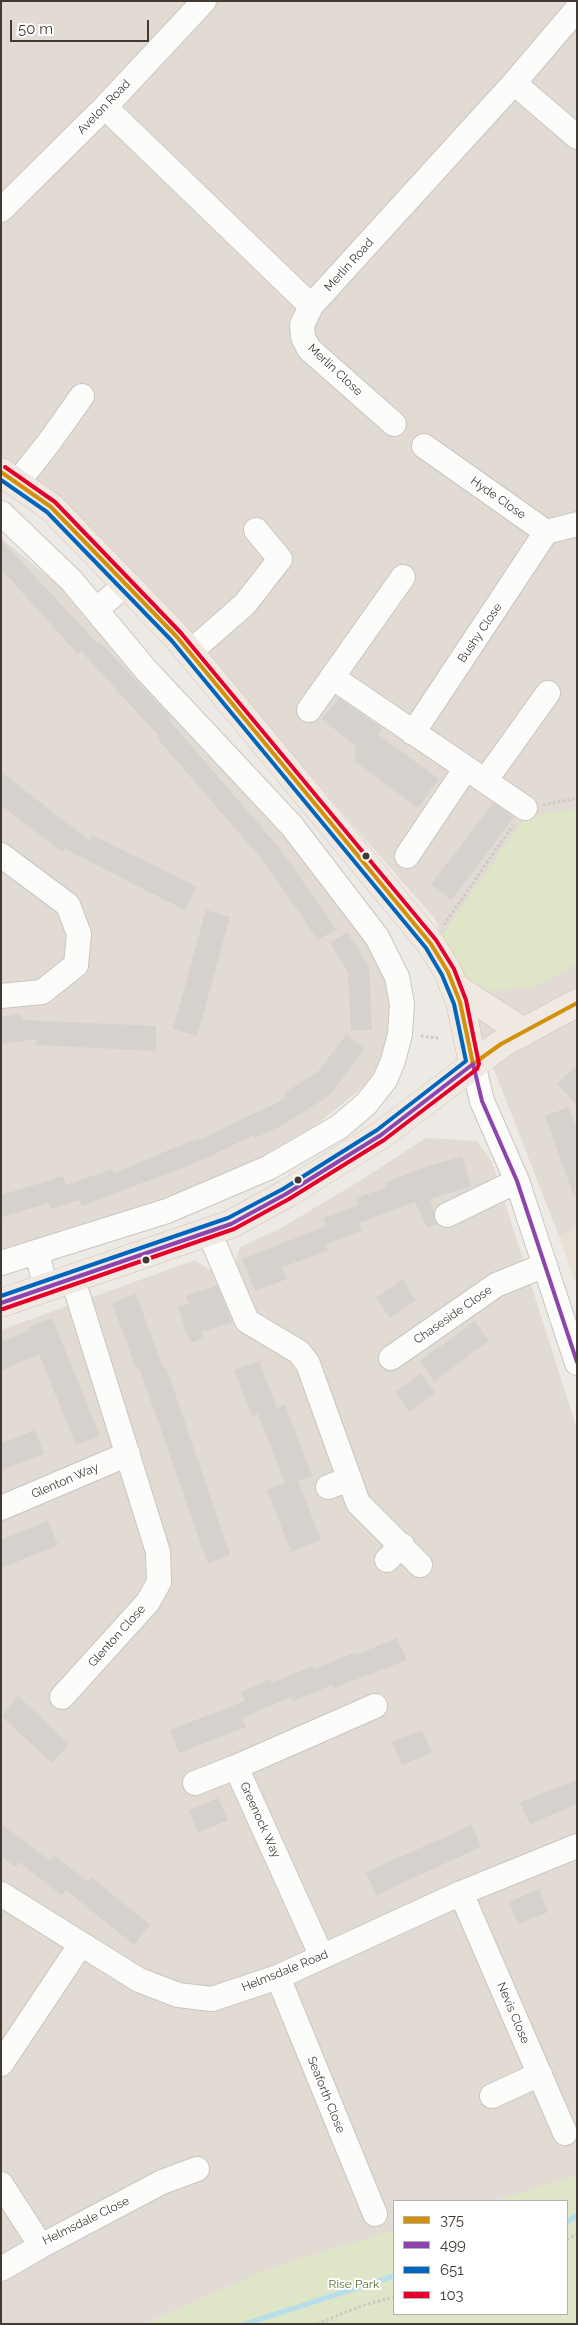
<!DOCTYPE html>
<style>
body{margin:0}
#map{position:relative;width:578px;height:2325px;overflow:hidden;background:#edeae6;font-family:Raleway,sans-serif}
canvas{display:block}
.frame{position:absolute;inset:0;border:2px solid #423a33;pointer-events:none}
.legend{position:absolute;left:393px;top:2200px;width:175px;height:115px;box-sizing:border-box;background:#fff;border:1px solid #b3b0ad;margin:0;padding:6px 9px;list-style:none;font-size:15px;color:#423a33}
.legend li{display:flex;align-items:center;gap:10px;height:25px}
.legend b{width:25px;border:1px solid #b3b0ad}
.scale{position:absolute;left:10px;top:20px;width:139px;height:22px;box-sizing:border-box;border:2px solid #423a33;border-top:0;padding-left:6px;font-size:15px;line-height:18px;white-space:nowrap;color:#423a33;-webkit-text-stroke:4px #fff;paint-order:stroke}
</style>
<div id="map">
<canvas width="578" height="2325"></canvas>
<div class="frame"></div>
<ul class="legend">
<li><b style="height:6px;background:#d3900a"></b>375</li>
<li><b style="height:6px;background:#8e44ad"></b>499</li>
<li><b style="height:6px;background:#0065bd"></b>651</li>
<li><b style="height:6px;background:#e4002b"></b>103</li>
</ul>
<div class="scale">50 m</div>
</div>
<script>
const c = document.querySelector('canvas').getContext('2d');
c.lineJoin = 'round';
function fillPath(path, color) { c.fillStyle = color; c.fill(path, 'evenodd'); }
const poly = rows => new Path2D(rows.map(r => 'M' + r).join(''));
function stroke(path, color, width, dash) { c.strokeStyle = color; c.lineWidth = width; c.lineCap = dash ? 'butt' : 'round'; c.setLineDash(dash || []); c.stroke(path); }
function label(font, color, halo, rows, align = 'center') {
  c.font = font + ' Raleway,sans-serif'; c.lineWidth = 4; c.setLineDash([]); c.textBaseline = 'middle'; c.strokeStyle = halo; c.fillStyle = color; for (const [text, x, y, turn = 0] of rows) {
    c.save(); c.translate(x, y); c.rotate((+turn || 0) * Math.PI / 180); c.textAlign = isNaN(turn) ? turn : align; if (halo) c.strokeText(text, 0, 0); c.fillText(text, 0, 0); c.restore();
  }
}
fillPath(poly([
 [1,1,577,1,577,1226,559,1236,435,919,251,708,1,469],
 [1,538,63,589,285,833,371,945,389,987,391,1025,379,1063,367,1084,316,1125,240,1169,151,1204,1,1252],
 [426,1138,477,1141,492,1162,577,1429,577,2176,494,2201,394,2201,394,2231,277,2266,144,2324,1,2324,1,1330,195,1260,209,1270,236,1261,240,1247,281,1228,358,1182]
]), '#e1dbd3');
fillPath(poly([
 [577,1226,577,1287,559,1236]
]), '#e8dfd5');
fillPath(poly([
 [577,810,577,964,534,987,468,993,442,935,526,816],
 [577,2176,577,2324,144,2324,277,2266,394,2231,394,2314,567,2314,567,2201,494,2201]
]), '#dfe6c7');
stroke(poly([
 [567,2222,577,2215],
 [245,2324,394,2276]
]), '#b7dfea', 5.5);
fillPath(poly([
 [1,540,98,644,100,642,171,718,169,720,281,850,336,929,318,940,265,863,157,738,159,736,81,651,78,654,1,569],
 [339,698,379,726,382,728,379,735,439,779,418,808,355,761,356,746,322,719],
 [1,772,89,840,92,835,197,887,185,910,65,849,62,852,1,805],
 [493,803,514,817,451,900,431,884],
 [206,910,230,917,197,1036,173,1029],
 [347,932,369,966,372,1030,351,1030,348,972,330,943],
 [21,1014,22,1020,156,1026,156,1051,36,1045,37,1039,1,1044,1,1017],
 [346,1035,365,1049,330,1095,283,1125,255,1138,254,1135,200,1161,82,1206,79,1200,51,1209,49,1203,1,1217,1,1195,63,1176,66,1185,113,1169,115,1173,164,1152,199,1138,199,1140,287,1098,284,1093,318,1072],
 [577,1066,577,1105,557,1083],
 [569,1107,577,1130,575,1199,545,1116],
 [462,1156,471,1186,430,1199,437,1224,427,1228,415,1202,359,1223,362,1231,325,1244,328,1251,282,1267,287,1279,255,1291,242,1259,327,1226,323,1218,359,1205,356,1198,387,1187,386,1183,419,1169],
 [402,1279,416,1300,390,1318,376,1298],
 [217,1285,232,1322,202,1332,204,1338,190,1343,178,1307,189,1303,186,1296],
 [136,1294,163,1368,166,1367,230,1555,208,1564,139,1367,136,1368,112,1303],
 [52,1318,100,1436,76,1445,39,1354,1,1371,1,1342,30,1330,29,1327],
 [475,1321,489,1341,434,1381,420,1361],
 [259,1361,277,1408,285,1405,312,1476,298,1481,321,1540,291,1552,267,1490,285,1483,258,1414,252,1416,234,1370],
 [421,1373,435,1393,409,1412,395,1392],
 [35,1430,44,1454,1,1470,1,1443],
 [48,1521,58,1545,1,1568,1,1540],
 [397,1638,407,1660,334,1688,332,1685,293,1701,291,1697,242,1718,246,1727,179,1753,170,1730,245,1701,241,1692,270,1679,272,1683,313,1666,315,1669,354,1653,355,1655],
 [18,1696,69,1744,52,1763,1,1716],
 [422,1730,432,1752,402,1765,392,1742],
 [577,1780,577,1804,530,1824,520,1802],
 [218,1798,228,1820,198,1833,189,1810],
 [1,1824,50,1861,54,1856,87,1881,91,1877,150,1925,134,1945,66,1890,62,1895,19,1862,15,1867,1,1856],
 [472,1825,481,1847,376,1895,366,1872],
 [539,1889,548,1912,518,1924,509,1902]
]), '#d5d1cd');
const minor = poly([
 [514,83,577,137],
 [105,107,311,306],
 [1,210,105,107,204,1],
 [394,424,309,349,303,337,302,325,311,306,514,83,577,9],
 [424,446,546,532,577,524],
 [17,483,50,441,82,396],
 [1,513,71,580,146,670,292,826,377,937,397,977,402,1004,400,1034,393,1061,385,1080,366,1104,339,1127,268,1168,167,1211,1,1263],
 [96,610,126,584],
 [190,652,245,604,280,559,256,530],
 [332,677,525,808],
 [309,710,403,577],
 [413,733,546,532],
 [485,781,548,693],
 [1,855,68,905,79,934,76,965,42,992,1,996],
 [407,856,466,768],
 [473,1064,482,1101,517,1181,577,1363],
 [447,1215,517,1181],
 [209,1232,247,1321,299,1352,308,1364,358,1503,420,1565],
 [37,1252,46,1289],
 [391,1358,496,1285,545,1265],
 [328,1487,349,1479],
 [1,1508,128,1454],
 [387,1560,402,1545],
 [62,1697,148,1602,159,1582,158,1552,73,1280],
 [195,1783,236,1767],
 [461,1893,565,2133],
 [1,1894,139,1980,178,1995,212,1999,278,1977,461,1893,577,1846],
 [322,1957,236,1767,375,1706],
 [278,1977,375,2214],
 [1,2064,81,1944],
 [492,2096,540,2074],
 [1,2184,41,2246,162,2182,197,2169],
 [1,2269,41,2246]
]);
const major = poly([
 [1,472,51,507,177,637,431,944,448,972,460,1002,473,1064],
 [454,987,524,1032],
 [1,1303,231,1224,286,1194,381,1135,501,1044,577,1003]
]);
stroke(minor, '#c9c6c2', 26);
stroke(major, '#cfc2b4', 29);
stroke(poly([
 [543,805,577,798],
 [444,925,513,825],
 [421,1036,438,1038],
 [567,2240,577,2234],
 [317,2324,361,2306,394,2297]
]), '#cbc9c6', 3, [2.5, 2.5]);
stroke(minor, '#fcfcfb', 24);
stroke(major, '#f0e9e2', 28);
stroke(poly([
 [1,472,51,507,177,637,431,944,448,972,460,1002,473,1064],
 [473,1064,501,1044,577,1003]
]), '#d3900a', 4);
stroke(poly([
 [473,1064,482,1101,517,1181,577,1362],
 [1,1303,231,1224,286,1194,381,1135,473,1064]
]), '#8e44ad', 4);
stroke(poly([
 [1,480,47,512,172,641,426,948,442,975,454,1004,466,1061,377,1130,283,1189,228,1218,1,1296]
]), '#0065bd', 4);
stroke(poly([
 [3,1309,234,1229,289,1199,384,1140,477,1069,479,1064,466,1000,454,969,436,940,181,633,55,502,5,467]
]), '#e4002b', 4);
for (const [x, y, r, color] of [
 [366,856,4.5,"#423a33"],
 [298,1180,4.5,"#423a33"],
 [146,1260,4.5,"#423a33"]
]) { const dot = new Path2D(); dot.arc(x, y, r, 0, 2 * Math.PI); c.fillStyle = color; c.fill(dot); stroke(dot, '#fff', 2); }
label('12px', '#423a33', '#fff', [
 ["Avelon Road",104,107,-46],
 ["Merlin Road",349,265,-48],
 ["Merlin Close",335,370,43],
 ["Hyde Close",498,498,35],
 ["Bushy Close",480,633,-56],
 ["Chaseside Close",453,1315,-35],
 ["Glenton Way",65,1481,-23],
 ["Glenton Close",117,1636,-48],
 ["Greenock Way",260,1820,66],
 ["Helmsdale Road",285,1971,-22],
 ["Nevis Close",513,2013,67],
 ["Seaforth Close",326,2095,68],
 ["Helmsdale Close",86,2221,-26]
]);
label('12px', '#51702a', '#fff', [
 ["Rise Park",354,2284]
]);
</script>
